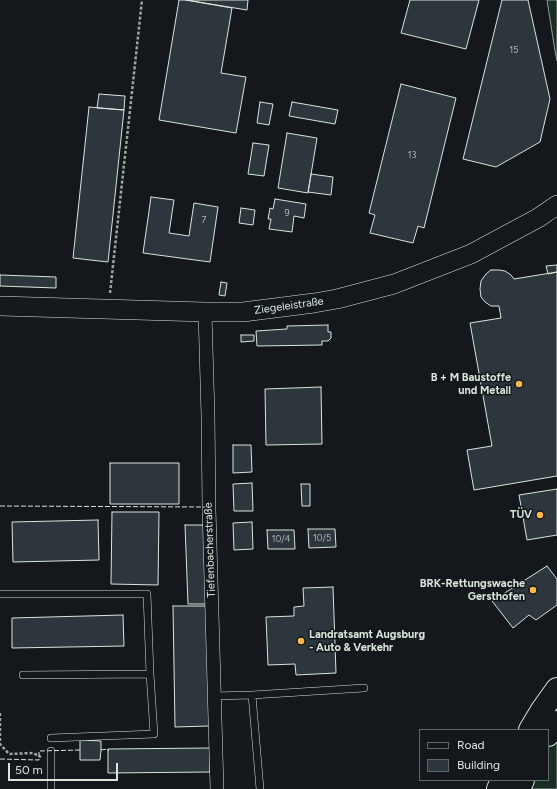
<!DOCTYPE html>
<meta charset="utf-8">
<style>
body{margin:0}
#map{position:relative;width:557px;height:789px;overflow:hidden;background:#14181c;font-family:Figtree,sans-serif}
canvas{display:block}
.legend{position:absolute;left:419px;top:729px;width:130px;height:52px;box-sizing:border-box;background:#14181c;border:1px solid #626a69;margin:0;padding:5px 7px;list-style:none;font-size:12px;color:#d8e6dc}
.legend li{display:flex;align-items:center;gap:8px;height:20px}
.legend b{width:20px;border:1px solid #626a69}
.scale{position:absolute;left:8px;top:763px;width:110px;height:18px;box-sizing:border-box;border:2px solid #d8e6dc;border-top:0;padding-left:5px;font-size:12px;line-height:14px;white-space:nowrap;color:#d8e6dc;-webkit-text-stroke:3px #14181c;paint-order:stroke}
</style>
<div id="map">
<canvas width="557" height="789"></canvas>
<ul class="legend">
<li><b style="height:5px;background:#14181c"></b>Road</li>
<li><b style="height:11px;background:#2c363c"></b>Building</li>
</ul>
<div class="scale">50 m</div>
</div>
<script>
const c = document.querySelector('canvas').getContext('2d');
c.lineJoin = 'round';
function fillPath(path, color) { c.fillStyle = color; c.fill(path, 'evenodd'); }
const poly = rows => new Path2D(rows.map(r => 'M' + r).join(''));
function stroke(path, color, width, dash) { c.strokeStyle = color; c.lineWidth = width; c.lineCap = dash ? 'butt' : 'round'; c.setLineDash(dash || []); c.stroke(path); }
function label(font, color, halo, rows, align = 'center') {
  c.font = font + ' Figtree,sans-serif'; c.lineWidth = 3; c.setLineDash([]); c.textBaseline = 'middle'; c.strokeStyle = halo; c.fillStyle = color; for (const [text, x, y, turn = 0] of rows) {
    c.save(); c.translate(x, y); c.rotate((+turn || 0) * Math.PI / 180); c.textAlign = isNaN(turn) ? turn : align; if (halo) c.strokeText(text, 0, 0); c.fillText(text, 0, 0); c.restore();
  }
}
const green = poly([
 [547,0,557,0,557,61,555,51,547,0],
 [557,704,557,789,505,789,510,780,548,780,548,730,541,730,557,704]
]);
fillPath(green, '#1a2d24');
stroke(green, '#939e99', 1);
const building = poly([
 [179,0,186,0,232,8,221,73,246,77,236,133,159,120,179,0],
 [186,0,248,0,247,10,186,0],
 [410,0,479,0,466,49,401,33,410,0],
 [502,0,528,0,550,99,540,142,496,167,463,159,502,0],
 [401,84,456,98,424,228,418,226,413,243,370,233,375,215,369,213,401,84],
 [99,94,125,96,124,110,97,108,99,94],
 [260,102,273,104,269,125,257,123,260,102],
 [292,102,338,110,335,124,289,116,292,102],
 [89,107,124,110,108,262,73,258,89,107],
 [287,133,317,138,308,193,278,188,287,133],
 [253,143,269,145,264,176,248,174,253,143],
 [311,174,333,177,331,195,308,192,311,174],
 [151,197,174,200,169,233,189,236,194,203,218,207,210,262,143,253,151,197],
 [275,199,306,204,304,218,294,216,292,232,269,229,271,219,268,219,270,208,273,209,275,199],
 [241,208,255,210,253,225,239,223,241,208],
 [557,265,557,272,548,274,546,266,557,265],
 [491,270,499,270,505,271,511,275,514,279,557,272,557,476,474,490,467,450,492,446,470,323,501,318,499,306,491,306,485,302,481,297,480,289,481,281,486,274,491,270],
 [0,275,56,277,56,288,0,286,0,275],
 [221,282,227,283,225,296,219,295,221,282],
 [328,325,328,332,331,332,331,338,328,341,322,341,322,345,257,346,256,331,287,329,287,326,328,325],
 [241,335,254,335,254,341,241,342,241,335],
 [321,387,322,444,266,445,265,389,321,387],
 [233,445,251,445,252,472,233,473,233,445],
 [110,463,179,463,179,504,110,504,110,463],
 [252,483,253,511,234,511,233,484,252,483],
 [301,484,310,484,310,506,302,506,301,484],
 [557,489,557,535,527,540,519,495,557,489],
 [112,512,159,512,158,585,111,584,112,512],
 [98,520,99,560,13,562,12,522,98,520],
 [252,522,253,549,234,550,233,523,252,522],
 [185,525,204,525,207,604,188,604,185,525],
 [308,529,335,529,336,547,309,548,308,529],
 [267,530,294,530,295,549,268,549,267,530],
 [547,566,557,579,557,605,536,620,529,615,513,628,492,601,547,566],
 [333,587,336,673,296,675,295,664,268,665,266,617,294,616,294,607,304,606,303,588,333,587],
 [173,606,207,606,209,726,175,727,173,606],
 [123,615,124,646,12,648,12,618,123,615],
 [80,740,101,741,101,750,100,760,80,760,80,740],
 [210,748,210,772,108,773,108,749,210,748]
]);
fillPath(building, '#2c363c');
stroke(building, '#d8e6dc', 1);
const lane = poly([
 [0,594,147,594,150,674,23,675],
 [252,695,364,688],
 [214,696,252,695,260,789],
 [51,738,154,734,150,674],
 [51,789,51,751]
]);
const street = poly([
 [205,312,208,416,209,509,217,789]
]);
const secondary = poly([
 [0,306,205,312,243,312,314,303,337,299,394,284,471,254,538,218,557,205]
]);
const highway = poly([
 [530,730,542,710,557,689],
 [548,735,557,722],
 [498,789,502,780],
 [519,789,523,780]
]);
stroke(lane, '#d8e6dc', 8);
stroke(street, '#d8e6dc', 14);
stroke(secondary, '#d8e6dc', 20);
stroke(highway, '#d8e6dc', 24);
stroke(poly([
 [110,293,142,0],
 [0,713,0,744,9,754,33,753,41,757]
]), '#9da8a2', 2.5, [3, 2]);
stroke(lane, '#14181c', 7);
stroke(street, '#14181c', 13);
stroke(secondary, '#14181c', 19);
stroke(highway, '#14181c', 22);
stroke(poly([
 [0,506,206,507],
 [101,750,108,749,108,751],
 [0,759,39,760,39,751,80,750]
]), '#d8e6dc', 1, [5, 2]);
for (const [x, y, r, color] of [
 [519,384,4,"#ffb74d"],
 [540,515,4,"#ffb74d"],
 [533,590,4,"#ffb74d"],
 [301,641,4,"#ffb74d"]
]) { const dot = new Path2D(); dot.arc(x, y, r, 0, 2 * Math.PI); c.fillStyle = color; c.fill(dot); stroke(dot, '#14181c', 1.5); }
label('9px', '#adbab4', null, [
 ["15",514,50],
 ["13",412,155],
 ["9",287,213],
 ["7",204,220],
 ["10/5",322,538],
 ["10/4",281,539]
]);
label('11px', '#d8e6dc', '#14181c', [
 ["Ziegeleistraße",289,306,-8],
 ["Tiefenbacherstraße",210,550,-92]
]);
label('bold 11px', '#d8e6dc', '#14181c', [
 ["B + M Baustoffe",511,378],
 ["und Metall",511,391],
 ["TÜV",532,515],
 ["BRK-Rettungswache",525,584],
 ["Gersthofen",525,597],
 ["Landratsamt Augsburg",309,635,"left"],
 ["- Auto & Verkehr",309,648,"left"]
], 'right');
</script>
